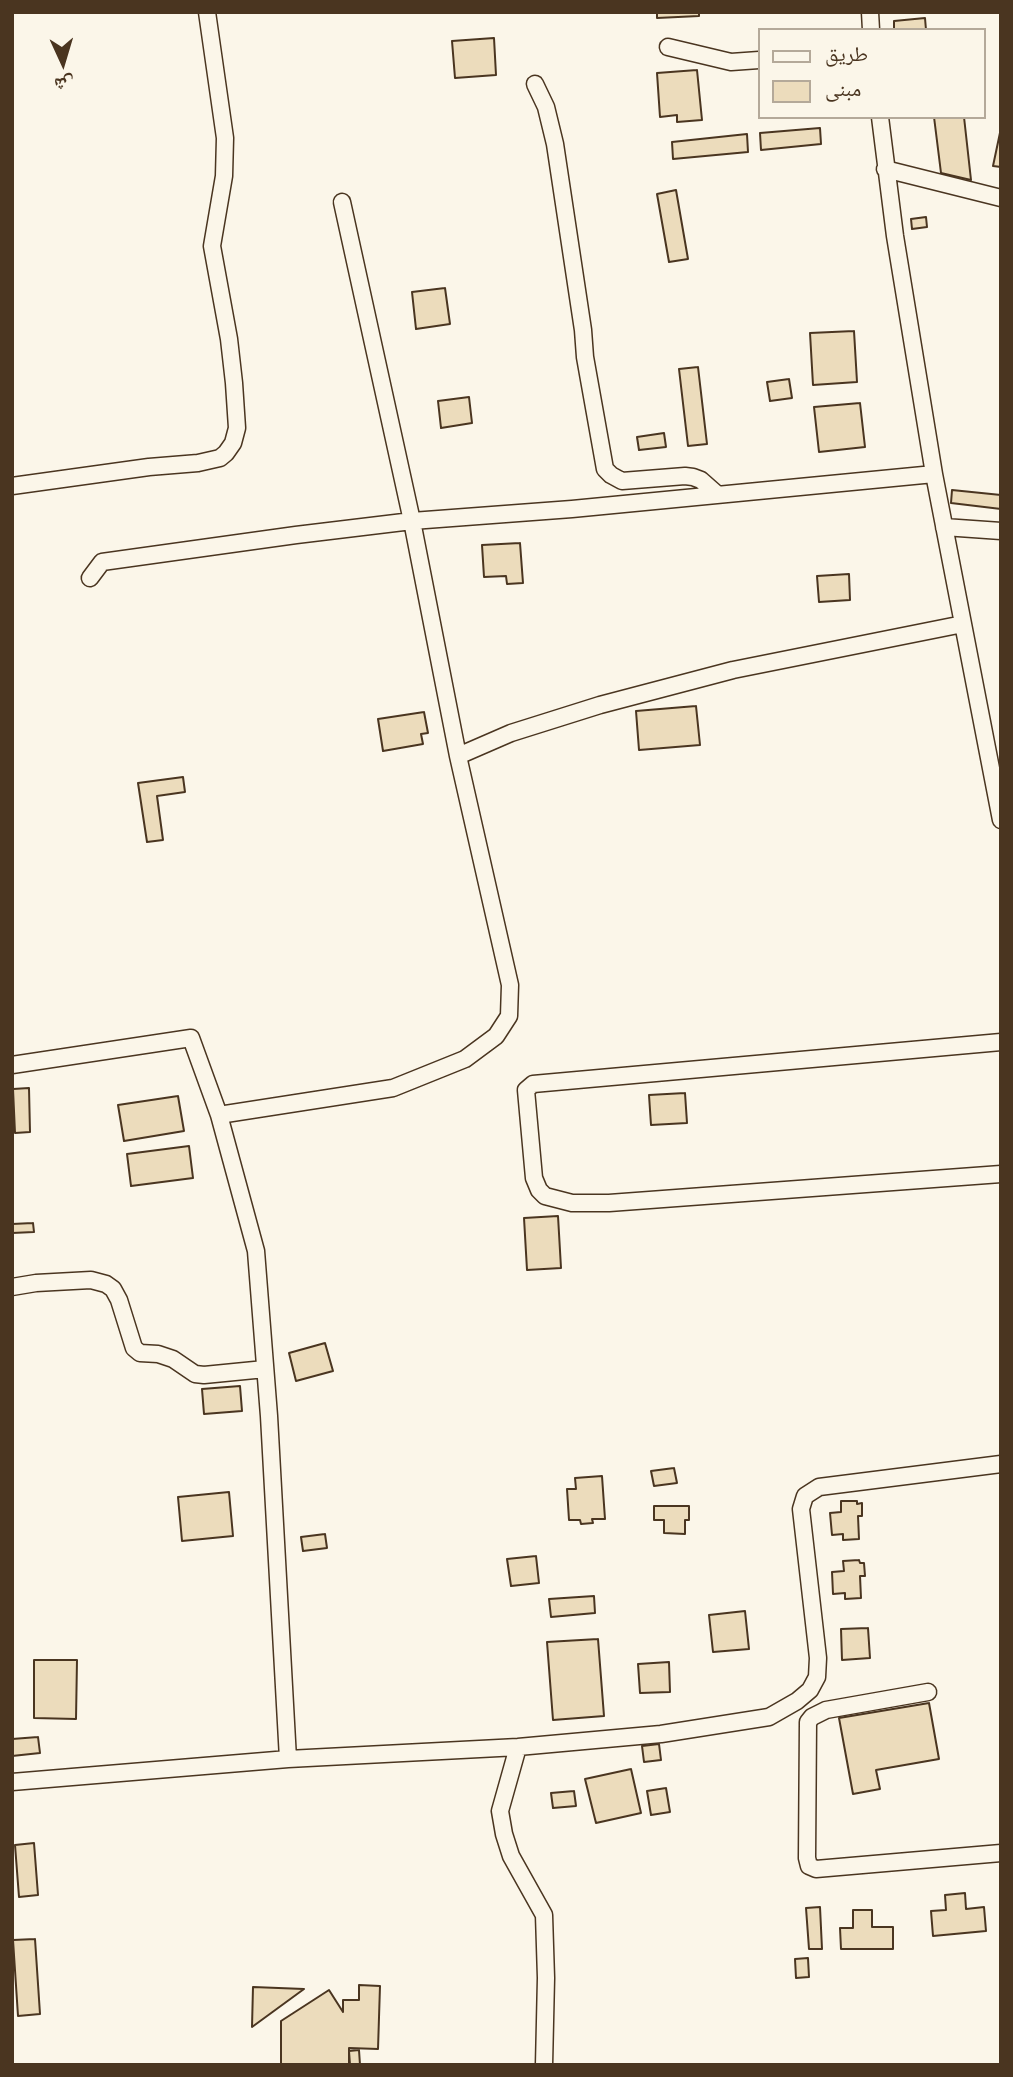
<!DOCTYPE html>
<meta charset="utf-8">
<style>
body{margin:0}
#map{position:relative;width:1013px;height:2077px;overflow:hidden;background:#fbf6e9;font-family:Helvetica,"Noto Naskh Arabic",sans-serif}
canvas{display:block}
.frame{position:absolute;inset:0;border:14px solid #4a3520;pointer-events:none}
.legend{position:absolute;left:758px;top:28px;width:228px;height:91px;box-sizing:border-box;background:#fbf6e9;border:2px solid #b4a999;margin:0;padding:9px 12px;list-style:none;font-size:21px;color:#4a3520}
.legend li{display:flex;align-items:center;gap:14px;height:35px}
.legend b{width:35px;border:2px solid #b4a999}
.north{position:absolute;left:28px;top:28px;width:70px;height:70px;-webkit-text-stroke:5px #fbf6e9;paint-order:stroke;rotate:176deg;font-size:19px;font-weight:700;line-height:28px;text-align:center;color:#4a3520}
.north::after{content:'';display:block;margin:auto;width:24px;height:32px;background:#4a3520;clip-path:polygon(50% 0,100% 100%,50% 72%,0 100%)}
</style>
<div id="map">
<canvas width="1013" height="2077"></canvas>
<div class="frame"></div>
<ul class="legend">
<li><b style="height:9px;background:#fbf6e9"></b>طريق</li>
<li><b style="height:19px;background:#ecdcbc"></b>مبنى</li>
</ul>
<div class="north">ش</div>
</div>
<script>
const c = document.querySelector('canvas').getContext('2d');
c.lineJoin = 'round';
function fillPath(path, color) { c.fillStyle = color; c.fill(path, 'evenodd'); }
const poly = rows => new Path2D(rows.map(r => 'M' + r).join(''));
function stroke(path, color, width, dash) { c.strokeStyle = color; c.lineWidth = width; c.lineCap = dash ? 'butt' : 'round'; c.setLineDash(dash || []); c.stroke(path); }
const building = poly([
 [657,12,699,12,699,16,657,18,657,12],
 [925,18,926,30,894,30,894,21,925,18],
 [494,38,496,75,455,78,452,41,494,38],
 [697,70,702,120,677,122,677,115,660,117,657,73,697,70],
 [934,117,964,117,971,180,941,173,934,117],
 [820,128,821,144,761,150,760,133,820,128],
 [1001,128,1001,167,993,166,1001,128],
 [747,134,748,152,673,159,672,142,747,134],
 [676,190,688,259,669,262,657,194,676,190],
 [926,217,927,227,912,229,911,219,926,217],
 [445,288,450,324,416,329,412,292,445,288],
 [854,331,857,382,813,385,810,333,854,331],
 [698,367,707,444,688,446,679,369,698,367],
 [789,379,792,398,770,401,767,382,789,379],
 [469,397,472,423,441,428,438,401,469,397],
 [860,403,865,447,819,452,814,407,860,403],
 [664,433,666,447,639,450,637,437,664,433],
 [952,490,1001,495,1001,509,951,503,952,490],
 [520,543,523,583,507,584,506,576,484,577,482,545,520,543],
 [849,574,850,600,819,602,817,576,849,574],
 [696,706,700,745,639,750,636,711,696,706],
 [424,712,428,733,421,734,423,744,383,751,378,719,424,712],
 [183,777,185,792,157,796,163,840,147,842,138,783,183,777],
 [29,1088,30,1132,15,1133,13,1089,29,1088],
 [685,1093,687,1123,651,1125,649,1095,685,1093],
 [178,1096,184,1131,124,1141,118,1105,178,1096],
 [189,1146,193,1178,131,1186,127,1154,189,1146],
 [558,1216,561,1268,527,1270,524,1218,558,1216],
 [33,1223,34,1232,12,1233,12,1224,33,1223],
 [325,1343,333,1371,296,1381,289,1353,325,1343],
 [240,1386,242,1411,204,1414,202,1389,240,1386],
 [674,1468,677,1483,654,1486,651,1471,674,1468],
 [602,1476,605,1519,592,1519,593,1523,581,1524,580,1520,569,1520,567,1489,576,1489,575,1478,602,1476],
 [229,1492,233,1536,182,1541,178,1497,229,1492],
 [841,1501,857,1501,857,1504,862,1503,862,1516,858,1516,859,1539,843,1540,843,1534,832,1535,830,1513,841,1512,841,1501],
 [654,1506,689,1506,689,1520,685,1520,685,1534,664,1533,664,1520,654,1520,654,1506],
 [325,1534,327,1548,303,1551,301,1537,325,1534],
 [536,1556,539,1583,511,1586,507,1559,536,1556],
 [859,1560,860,1563,864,1563,865,1576,860,1576,861,1598,845,1599,845,1593,833,1594,832,1572,844,1571,843,1561,859,1560],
 [594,1596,595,1613,551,1617,549,1599,594,1596],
 [745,1611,749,1649,713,1652,709,1615,745,1611],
 [868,1628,870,1658,842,1660,841,1629,868,1628],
 [598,1639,604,1716,553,1720,547,1642,598,1639],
 [34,1660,77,1660,76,1719,34,1718,34,1660],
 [669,1662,670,1692,640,1693,638,1664,669,1662],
 [929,1703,939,1759,876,1770,880,1789,853,1794,839,1718,929,1703],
 [38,1737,40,1753,12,1756,12,1739,38,1737],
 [659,1744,661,1760,644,1762,642,1746,659,1744],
 [631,1769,641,1813,596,1823,585,1779,631,1769],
 [666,1788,670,1812,651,1815,647,1791,666,1788],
 [574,1791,576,1806,553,1808,551,1793,574,1791],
 [34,1843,38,1895,19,1897,15,1845,34,1843],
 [965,1893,966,1909,984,1907,986,1931,933,1936,931,1911,946,1910,945,1895,965,1893],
 [820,1907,822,1949,809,1949,806,1908,820,1907],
 [853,1910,872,1910,872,1927,893,1927,893,1949,841,1949,840,1928,853,1928,853,1910],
 [35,1939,40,2014,18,2016,13,1940,35,1939],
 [808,1958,809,1977,796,1978,795,1959,808,1958],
 [359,1985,380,1986,378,2049,349,2048,349,2065,281,2065,281,2021,329,1990,343,2012,343,2000,359,2000,359,1985],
 [253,1987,304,1989,252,2027,253,1987],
 [359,2050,360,2065,350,2065,349,2051,359,2050]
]);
fillPath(building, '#ecdcbc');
stroke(building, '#4a3520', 2);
const street = poly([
 [870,12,871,30],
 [668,47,731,62,759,60],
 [535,84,546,107,555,144,583,330,585,357,605,469,611,475,622,481,685,476,693,477,701,480,718,495],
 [880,117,895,236,934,474,1001,820],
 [885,169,1001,198],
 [12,486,149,467,198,463,220,458,226,453,233,443,237,428,234,383,229,339,212,246,224,176,225,138,207,12],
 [944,527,1001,531],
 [90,578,102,562,296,535,412,521,572,509,934,474],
 [458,756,511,733,600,705,733,670,963,624],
 [1001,1042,533,1084,526,1090,534,1178,539,1190,545,1196,572,1203,609,1203,1001,1174],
 [12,1065,191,1038,219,1115,256,1251,269,1416,288,1759],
 [219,1115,393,1088,465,1059,496,1036,509,1016,510,985,458,756,412,521,342,202],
 [12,1287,36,1283,91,1280,106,1284,113,1289,119,1300,134,1348,140,1353,158,1354,173,1359,195,1374,204,1375,265,1369],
 [928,1692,826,1710,812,1717,808,1722,807,1858,809,1866,816,1869,1001,1853],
 [518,1747,500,1811,504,1834,511,1856,544,1915,546,1978,544,2065],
 [12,1782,288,1759,518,1747,661,1734,769,1717,797,1701,810,1690,817,1677,818,1658,801,1509,805,1496,819,1487,1001,1464]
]);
stroke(street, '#4a3520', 19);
stroke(street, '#fbf6e9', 16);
</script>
